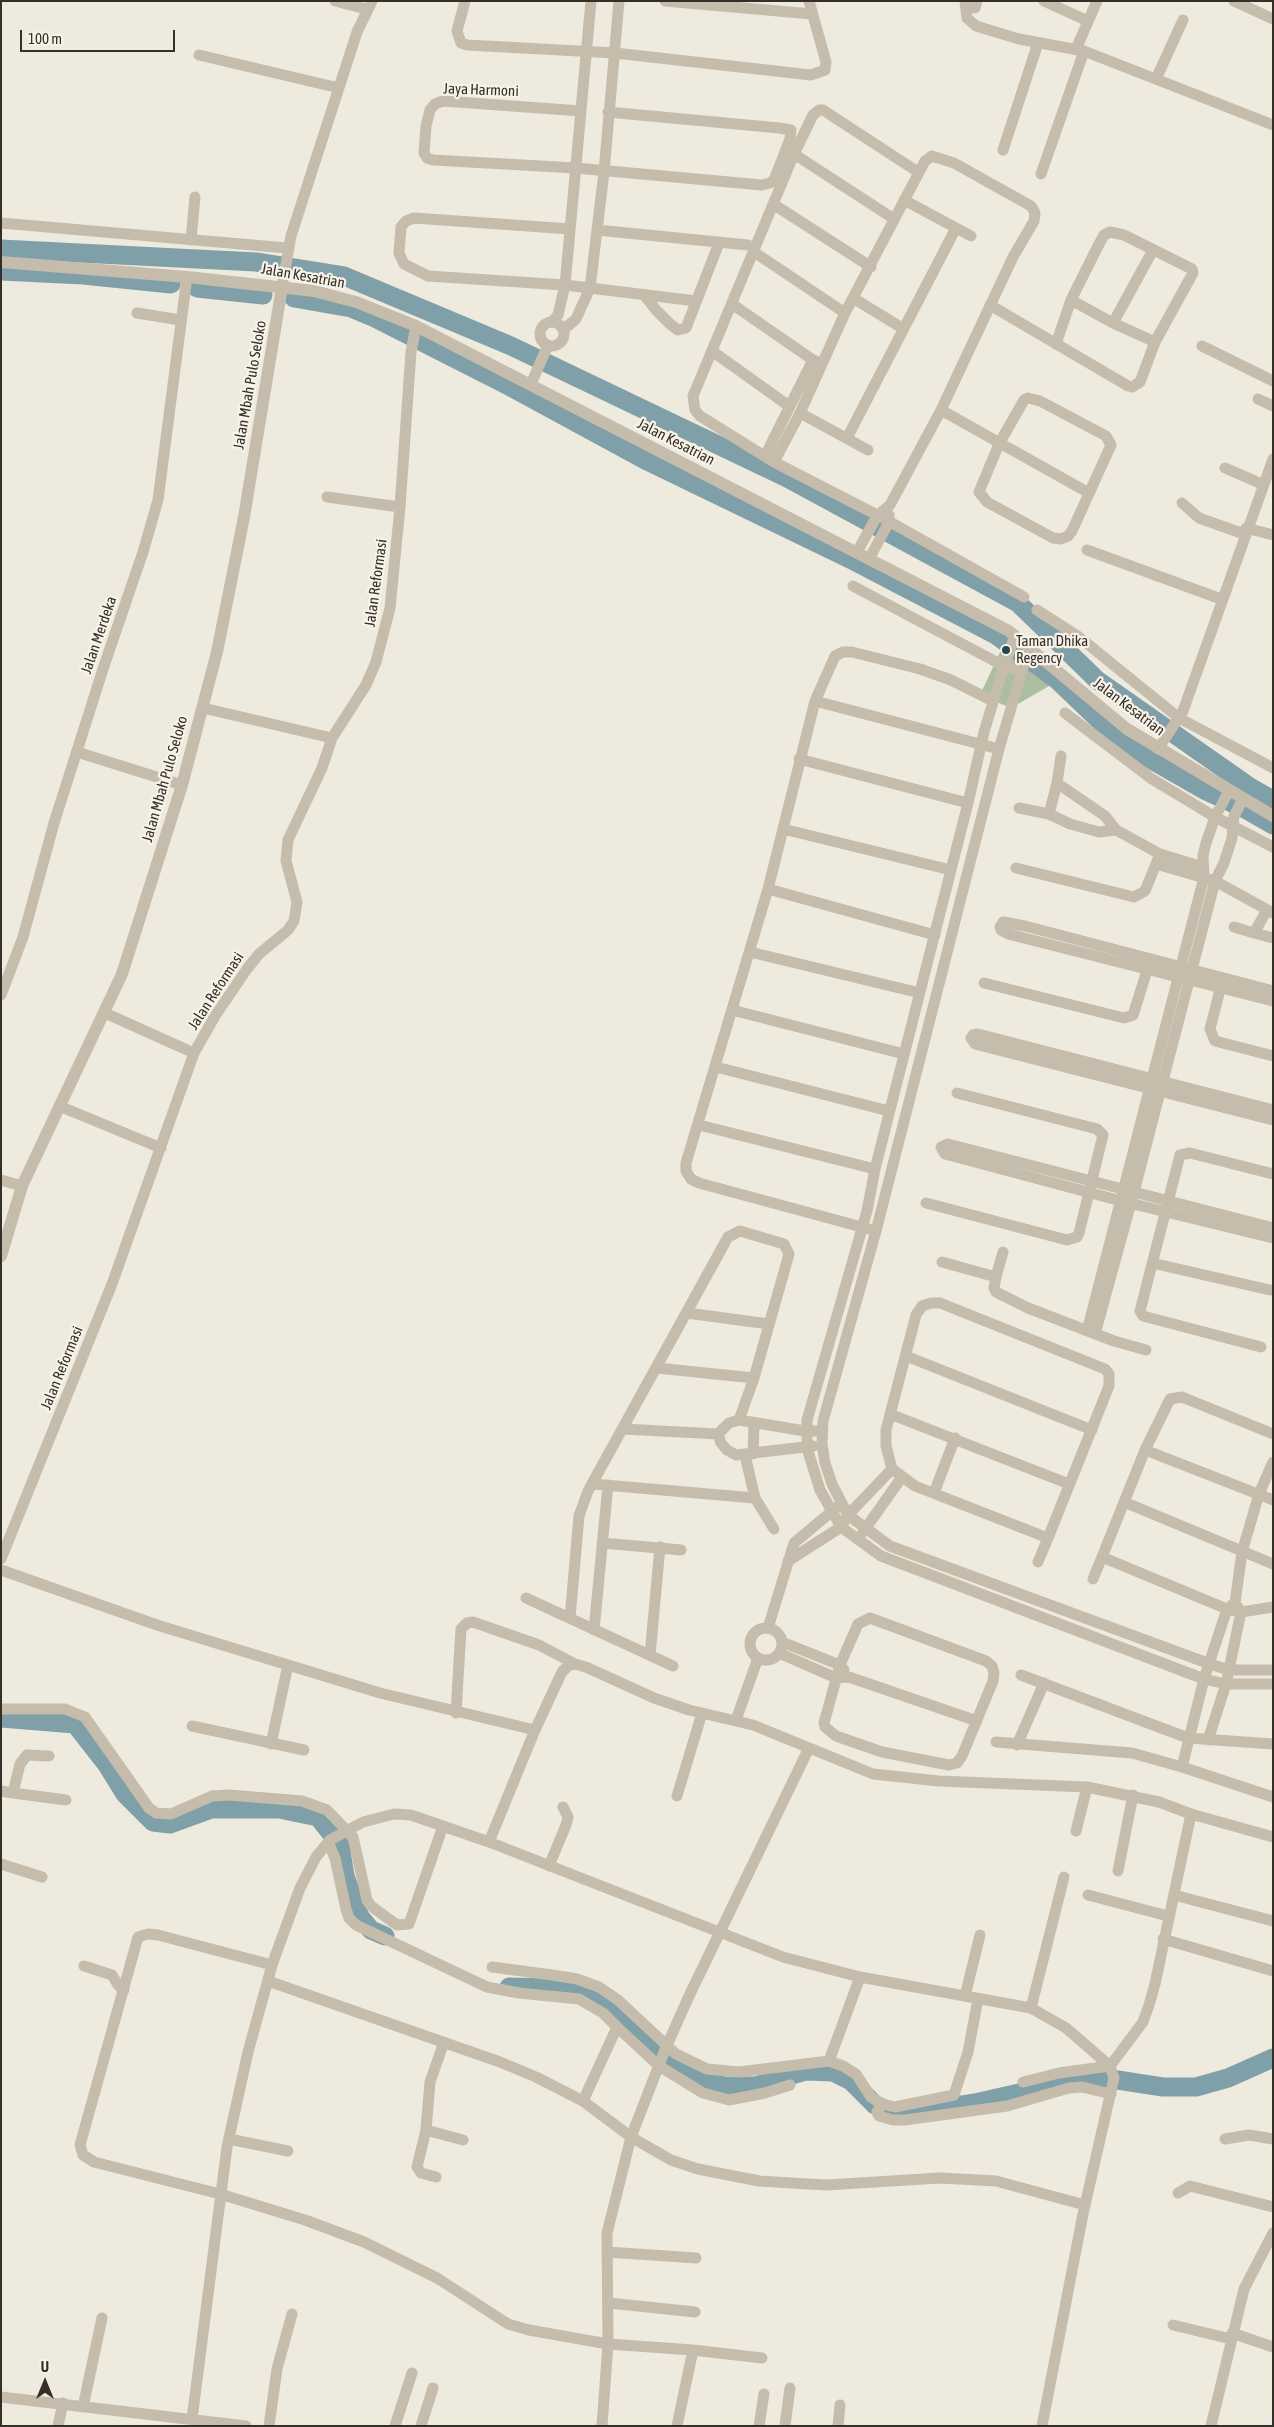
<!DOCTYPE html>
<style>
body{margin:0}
#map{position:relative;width:1274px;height:2427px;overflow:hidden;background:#efeade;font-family:"Asap Condensed",sans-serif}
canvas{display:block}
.frame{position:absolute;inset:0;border:2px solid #352f29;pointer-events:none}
.north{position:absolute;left:20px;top:2357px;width:50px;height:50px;-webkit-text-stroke:4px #f7f3e9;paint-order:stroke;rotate:0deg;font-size:14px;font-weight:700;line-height:20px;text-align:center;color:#352f29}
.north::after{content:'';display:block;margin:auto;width:18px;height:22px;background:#352f29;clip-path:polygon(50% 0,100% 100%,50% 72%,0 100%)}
.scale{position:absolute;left:20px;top:30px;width:155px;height:22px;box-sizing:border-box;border:2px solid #352f29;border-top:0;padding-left:6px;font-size:15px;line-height:18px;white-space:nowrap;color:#352f29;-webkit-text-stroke:4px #f7f3e9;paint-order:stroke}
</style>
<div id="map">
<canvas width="1274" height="2427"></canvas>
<div class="frame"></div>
<div class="north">U</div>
<div class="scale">100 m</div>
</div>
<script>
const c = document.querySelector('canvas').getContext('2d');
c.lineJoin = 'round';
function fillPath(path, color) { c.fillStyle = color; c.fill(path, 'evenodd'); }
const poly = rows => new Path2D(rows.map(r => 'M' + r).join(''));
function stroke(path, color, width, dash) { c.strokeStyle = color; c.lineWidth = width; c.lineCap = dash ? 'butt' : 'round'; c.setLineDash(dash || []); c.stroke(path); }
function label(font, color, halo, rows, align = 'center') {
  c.font = font + ' "Asap Condensed",sans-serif'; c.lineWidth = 4.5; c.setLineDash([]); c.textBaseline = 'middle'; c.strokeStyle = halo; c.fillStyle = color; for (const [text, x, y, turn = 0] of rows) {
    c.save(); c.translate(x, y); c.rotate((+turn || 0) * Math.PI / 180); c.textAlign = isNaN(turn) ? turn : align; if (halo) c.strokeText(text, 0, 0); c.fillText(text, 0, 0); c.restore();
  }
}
fillPath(poly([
 [1009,633,1063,678,1011,708,980,695]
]), '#adbd9f');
stroke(poly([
 [1,249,256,262,344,276,511,346,787,478,1018,603,1097,680,1250,787,1273,800],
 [1,271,83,275,171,284],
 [197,288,263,295],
 [294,298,351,308,375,318,505,384,645,460,856,562,996,635,1056,679,1124,744,1206,791,1247,810,1273,825],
 [1,1718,75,1724,107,1765,125,1794,153,1822,170,1824,211,1809,279,1809,318,1817,340,1845,345,1876,360,1917,371,1930,385,1936],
 [509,1987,553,1988,587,1995,615,2013,639,2040,692,2078,724,2086,755,2086,806,2071,833,2072,851,2081,875,2105,894,2113,912,2113,975,2103,1085,2078,1098,2077,1163,2087,1196,2087,1228,2078,1273,2058]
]), '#80a0a9', 19);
stroke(poly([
 [335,1,366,9],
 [465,1,457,31,461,43,467,45,615,53,811,75,825,70,826,62,809,1],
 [665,1,812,14],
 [965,1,967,18,976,26,1019,39,1084,51,1273,125],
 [1044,1,1088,21],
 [1234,1,1273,19],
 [975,8,977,1],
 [1076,49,1097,1],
 [199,55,339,88],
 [1156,79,1183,20],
 [581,111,443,101,435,104,430,110,426,126,424,153,427,158,433,160,576,168,762,185,770,183,774,180,790,139,791,130,779,128,608,112],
 [1003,150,1038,43],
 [794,154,894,219],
 [918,172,823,110,819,110,813,115,794,154,693,396,695,410,700,416,774,462,883,518,1024,597],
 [1041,174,1084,51],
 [904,200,971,236],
 [773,204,871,267],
 [1,223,287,248],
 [570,229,414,218,406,221,401,227,399,253,404,264,428,276,565,285,696,301],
 [597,230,748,245],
 [191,240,195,197],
 [754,252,845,313],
 [282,287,291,236,357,32,372,1],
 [645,296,656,310,670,324,678,330,686,328,719,243],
 [853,298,902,328],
 [1071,300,1113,323,1155,342],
 [732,304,813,360,819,362],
 [990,305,1128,386,1132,387,1140,382,1155,342,1193,273,1192,269,1124,235,1110,232,1104,235,1098,246,1071,300,1056,344],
 [137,313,180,320],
 [552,322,558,315,565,285,591,1],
 '540 334a12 12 0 1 1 24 0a12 12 0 1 1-24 0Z',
 [1113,323,1153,250],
 [563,330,576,319,590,288,604,172,619,1],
 [1202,346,1273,381],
 [712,351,789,406],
 [531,384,548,345],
 [1028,398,1040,401,1106,436,1111,445,1072,531,1068,536,1061,539,1053,538,987,502,979,492,999,444,1024,400,1028,398],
 [1258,399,1273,406],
 [941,410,1089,493],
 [800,413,868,450],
 [847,438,956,228],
 [765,456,813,360],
 [774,462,800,413,845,313,925,161,932,156,954,163,1031,206,1035,213,1034,221,1013,257,941,410,890,505,877,516,857,552],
 [1225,468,1262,484],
 [327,497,400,507],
 [1182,503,1199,518,1244,534],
 [1246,528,1273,535],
 [1087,550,1221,599],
 [869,559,889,522,889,515],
 [853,586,1004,666,1021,672],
 [1037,610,1079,637,1179,718,1273,768],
 [1015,636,1004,666,984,732,968,803,875,1169,867,1211,807,1420,807,1448,820,1490,841,1527,881,1556,1204,1679,1226,1684,1273,1684],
 [1029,647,999,749,876,1231,823,1421,822,1444,825,1463,832,1484,848,1515,890,1546,1210,1664,1229,1670,1273,1670],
 [815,701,999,749],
 [203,708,332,738],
 [1065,713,1152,779,1215,817,1273,847],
 [1158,749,1183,711,1273,459],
 [77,752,182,785],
 [799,759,968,803],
 [1057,783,1105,816,1116,830,1160,854,1203,867],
 [1019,808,1049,814,1070,824,1099,832,1116,830],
 [1049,814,1057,783,1061,756],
 [783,829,951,870],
 [1156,864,1215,881,1273,913],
 [1016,868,1134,897,1145,891,1160,854],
 [768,889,935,935],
 [1267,910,1254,933,1273,938],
 [1234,927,1254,933],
 [750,952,920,993],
 [1222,982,1210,1029,1215,1041,1273,1056],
 [984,983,1124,1018,1133,1015,1134,1012,1150,961],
 [1273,991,1025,926,1003,922,1000,927,1001,930,1008,934,1273,1001],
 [1,995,23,937,54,823,104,666,143,552,158,500,187,277],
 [732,1010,904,1054],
 [105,1013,194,1053],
 [716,1067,889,1111],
 [59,1106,161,1148],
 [1273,1110,978,1034,973,1035,971,1038,975,1044,1273,1120],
 [699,1125,875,1169],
 [1,1180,22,1186],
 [926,1203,1067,1240,1077,1237,1079,1233,1103,1135,1097,1129,957,1093],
 [1273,1228,948,1144,941,1147,945,1154,1121,1201,1273,1238],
 [869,1229,699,1183,691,1179,686,1171,686,1163,768,889,815,701,835,656,843,652,852,652,920,669,951,680,993,701],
 [942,1262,996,1277,994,1288,996,1292,1028,1308,1114,1341,1146,1350],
 [1152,1263,1270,1290],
 [996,1277,1003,1252],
 [931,1303,940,1303,1105,1369,1109,1374,1109,1386,1048,1538,915,1486,892,1469,886,1446,886,1430,916,1315,922,1306,931,1303],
 [687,1313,769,1324],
 [1087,1331,1204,877,1203,856,1206,843,1215,817,1229,791],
 [1095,1334,1134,1192,1215,881,1224,863,1232,838,1234,816,1243,799],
 [1261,1347,1143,1316,1140,1311,1180,1155,1190,1153,1273,1174],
 [906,1356,1092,1430],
 [657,1368,754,1378],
 [890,1414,1069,1484],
 [623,1429,718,1434],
 [1273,1434,1182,1397,1170,1399,1145,1450,1102,1557,1227,1609,1241,1612,1273,1607],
 [813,1446,736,1455,727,1450,721,1443,718,1434,729,1423,739,1420,805,1431,822,1431],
 [1145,1450,1273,1500],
 [753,1454,754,1424],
 [745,1455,755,1498,774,1529],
 [593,1484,755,1498],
 [934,1493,955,1438],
 [1124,1502,1273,1564],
 [863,1532,902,1477],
 [602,1543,681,1550],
 [1,1559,112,1284,194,1053,215,1016,247,969,259,954,288,930,294,921,297,902,286,861,288,840,322,768,332,738,366,685,376,662,390,608,400,507,411,352,416,326],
 [788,1561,841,1527,848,1515,892,1469],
 [1038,1562,1048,1538],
 [1,1570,157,1625,380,1693,535,1730],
 [1093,1579,1102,1557],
 [526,1598,673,1666],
 [570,1618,579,1516,588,1491,728,1237,740,1231,784,1244,789,1254,754,1378,739,1420],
 [870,1618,986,1661,992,1666,994,1673,993,1681,962,1756,957,1763,949,1765,882,1752,836,1736,825,1727,824,1723,840,1665,858,1624,870,1618],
 [768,1628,794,1543,837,1507],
 '750 1644a16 16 0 1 1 32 0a16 16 0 1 1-32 0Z',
 [594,1630,608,1485],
 [782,1642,840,1665,844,1670],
 [779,1653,836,1678,849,1677,977,1721],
 [650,1655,660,1547],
 [1021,1675,1188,1738,1273,1744],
 [1,1709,65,1709,85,1717,149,1808,156,1813,171,1814,212,1796,229,1795,302,1801,327,1810,353,1837,367,1900,371,1906,397,1925,409,1924,443,1826],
 [456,1713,461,1629,467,1623,473,1622,539,1645,575,1664],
 [736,1720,758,1658],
 [192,1726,304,1750],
 [1208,1740,1226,1684,1241,1612,1235,1603,1242,1552,1259,1494,1273,1462],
 [996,1742,1132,1753,1182,1767,1273,1797],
 [271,1744,288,1665],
 [1017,1745,1044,1683],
 [1182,1767,1204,1679,1227,1609,1232,1605],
 [1,1791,13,1793,20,1764,27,1755,49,1756],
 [13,1793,66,1800],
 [677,1796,702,1713],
 [1191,1814,1273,1837],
 [1076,1831,1087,1787],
 [328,1842,335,1858,346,1909,349,1918,356,1925,487,1987,519,1993,579,1999,603,2013,617,2027],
 [489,1842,535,1730,562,1672,568,1666,575,1664,586,1667,654,1698,689,1710,753,1725,873,1774,939,1781,1087,1787,1159,1802,1191,1814,1155,1984,1149,2005,1143,2022,1110,2066,1114,2078,1083,2214,1042,2426],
 [1,1864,42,1877],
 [549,1866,566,1825,568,1817,563,1807],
 [1118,1871,1133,1795],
 [1088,1895,1168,1916],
 [1174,1895,1273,1921],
 [1163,1939,1273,1971],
 [272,1965,158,1935,148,1934,138,1937,80,2145,83,2155,94,2162,220,2194,305,2220,364,2242,437,2278,508,2324,529,2330,608,2344,693,2350,762,2358],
 [84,1966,112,1975,118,1985,124,1990],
 [492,1967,552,1975,577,1979,599,1987,618,2000,676,2054,707,2069,739,2072,829,2061,843,2066,856,2074,871,2097,882,2104,895,2107,954,2095,968,2052,978,1999],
 [268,1981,500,2062,536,2077,583,2101,631,2137,671,2160,698,2169,759,2181,791,2183,826,2185,940,2178,996,2181,1085,2205],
 [965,1996,980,1935],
 [1031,2008,1064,1877],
 [829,2061,860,1977],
 [1023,2082,1059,2073,1110,2066],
 [583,2101,617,2027,659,2066,703,2093,729,2100,765,2093,790,2085],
 [882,2104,877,2112,879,2116,893,2120,905,2120,1007,2106,1069,2088,1082,2087,1111,2094],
 [426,2130,463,2140],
 [229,2139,288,2151],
 [1225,2139,1249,2135,1273,2139],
 [436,2177,421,2173,417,2167,426,2130,430,2082,444,2042],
 [1178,2193,1190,2186,1273,2207],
 [607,2252,696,2258],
 [609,2303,695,2312],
 [1173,2325,1231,2339],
 [1232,2333,1273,2347],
 [1,2397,246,2426],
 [83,2407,102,2318],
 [192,2419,227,2147,248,2052,272,1965,300,1888,316,1857,330,1840,363,1822,394,1814,411,1815,489,1842,783,1957,860,1977,1031,2008,1066,2028,1110,2066],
 [58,2426,63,2403],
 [269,2426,277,2369,292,2314],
 [395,2426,412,2373],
 [421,2426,433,2388],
 [602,2426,608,2344,607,2233,631,2137,664,2052,689,1996,809,1748],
 [677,2426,693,2350],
 [759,2426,764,2394],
 [785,2426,790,2388],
 [838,2426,840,2405],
 [1211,2426,1244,2289,1273,2233]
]), '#c6bcab', 11);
stroke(poly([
 [1,262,187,277,314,291,356,302,416,326,1009,631,1127,729,1273,816],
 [1,1256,22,1186,122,974,182,785,217,652,244,517,282,287]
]), '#c6bcab', 12);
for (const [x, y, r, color] of [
 [1006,650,5,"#244651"]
]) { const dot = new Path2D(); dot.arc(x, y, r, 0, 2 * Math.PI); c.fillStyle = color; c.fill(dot); stroke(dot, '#f7f3e9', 2); }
label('15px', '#352f29', '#f7f3e9', [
 ["Jaya Harmoni",481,90,2],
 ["Jalan Kesatrian",303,276,10],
 ["Jalan Mbah Pulo Seloko",250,385,-80],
 ["Jalan Kesatrian",676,442,27],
 ["Jalan Reformasi",376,583,-82],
 ["Jalan Merdeka",99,635,-71],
 ["Jalan Kesatrian",1129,707,37],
 ["Jalan Mbah Pulo Seloko",165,779,-74],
 ["Jalan Reformasi",216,991,-57],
 ["Jalan Reformasi",62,1368,-68]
]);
label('15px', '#352f29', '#f7f3e9', [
 ["Taman Dhika",1016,641],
 ["Regency",1016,658]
], 'left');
</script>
